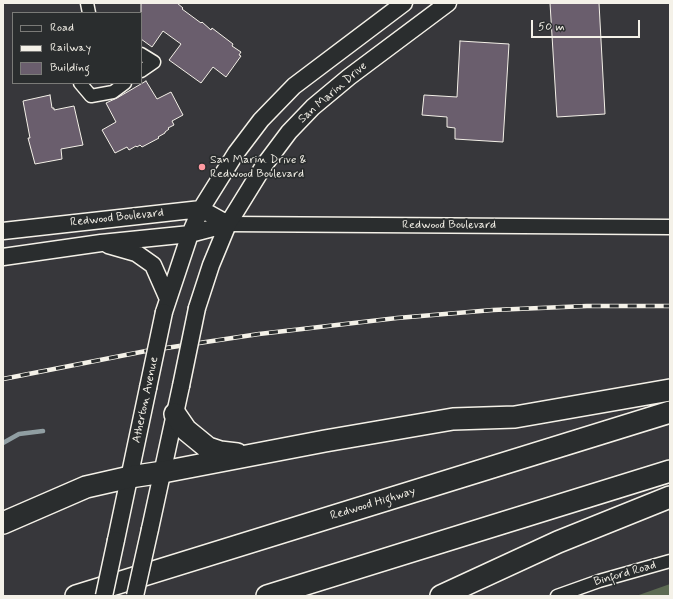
<!DOCTYPE html>
<style>
body{margin:0}
#map{position:relative;width:673px;height:599px;overflow:hidden;background:#37373b;font-family:Mynerve,sans-serif}
canvas{display:block}
.frame{position:absolute;inset:0;border:4px solid #f4f1e8;pointer-events:none}
.legend{position:absolute;left:12px;top:12px;width:130px;height:72px;box-sizing:border-box;background:#2a2d2e;border:1px solid #7b7b78;margin:0;padding:5px 7px;list-style:none;font-size:12px;color:#f4f1e8}
.legend li{display:flex;align-items:center;gap:8px;height:20px}
.legend b{width:20px;border:1px solid #7b7b78}
.scale{position:absolute;left:531px;top:20px;width:109px;height:18px;box-sizing:border-box;border:2px solid #f4f1e8;border-top:0;padding-left:5px;font-size:12px;line-height:14px;white-space:nowrap;color:#f4f1e8;-webkit-text-stroke:3px #2a2d2e;paint-order:stroke}
</style>
<div id="map">
<canvas width="673" height="599"></canvas>
<div class="frame"></div>
<ul class="legend">
<li><b style="height:5px;background:#2a2d2e"></b>Road</li>
<li><b style="height:5px;background:#f4f1e8"></b>Railway</li>
<li><b style="height:11px;background:#6a5e6d"></b>Building</li>
</ul>
<div class="scale">50 m</div>
</div>
<script>
const c = document.querySelector('canvas').getContext('2d');
c.lineJoin = 'round';
function fillPath(path, color) { c.fillStyle = color; c.fill(path, 'evenodd'); }
const poly = rows => new Path2D(rows.map(r => 'M' + r).join(''));
function stroke(path, color, width, dash) { c.strokeStyle = color; c.lineWidth = width; c.lineCap = dash ? 'butt' : 'round'; c.setLineDash(dash || []); c.stroke(path); }
function label(font, color, halo, rows, align = 'center') {
  c.font = font + ' Mynerve,sans-serif'; c.lineWidth = 3.5; c.setLineDash([]); c.textBaseline = 'middle'; c.strokeStyle = halo; c.fillStyle = color; for (const [text, x, y, turn = 0] of rows) {
    c.save(); c.translate(x, y); c.rotate((+turn || 0) * Math.PI / 180); c.textAlign = isNaN(turn) ? turn : align; if (halo) c.strokeText(text, 0, 0); c.fillText(text, 0, 0); c.restore();
  }
}
fillPath(poly([
 [670,584,670,596,636,596]
]), '#5d6b53');
stroke(poly([
 [3,443,19,434,43,431]
]), '#909ea2', 4.5);
const building = poly([
 [141,3,177,3,183,8,182,9,201,23,202,22,211,30,212,28,233,44,232,46,241,52,239,55,241,56,226,77,213,67,201,83,169,60,181,44,163,31,152,47,141,39,141,3],
 [550,3,599,3,605,114,557,117,550,3],
 [460,41,509,44,503,142,455,139,455,128,447,127,447,117,422,115,424,95,457,97,460,41],
 [146,81,157,99,171,92,183,115,172,121,174,125,168,128,169,129,165,132,165,133,158,137,159,138,142,147,140,145,137,147,136,146,129,150,127,147,115,153,102,130,116,122,106,103,117,98,146,81],
 [50,95,52,108,54,108,54,110,74,106,83,145,61,149,62,159,35,164,28,138,30,138,23,101,50,95]
]);
fillPath(building, '#6a5e6d');
stroke(building, '#f4f1e8', 1);
const minor = poly([
 [87,3,89,13],
 [141,54,154,62,141,71],
 [80,83,91,96,113,92,125,83],
 [557,596,599,581,670,561]
]);
const tertiary = poly([
 [228,224,670,227]
]);
const secondary = poly([
 [3,231,201,209,228,224],
 [108,245,136,253,153,265,168,299],
 [3,257,101,243,190,234,228,224],
 [197,308,211,265,228,224,265,164,289,132,313,107,349,77,448,3],
 [164,312,190,234,201,209,236,153,261,120,294,86,404,3],
 [150,529,181,386],
 [116,540,148,388]
]);
const motorway = poly([
 [175,414,186,430,208,448,220,452,237,454],
 [3,523,86,487,130,477,163,472,325,441,453,419,515,417,670,390],
 [76,596,670,412],
 [267,596,670,471],
 [441,596,558,542,670,497]
]);
stroke(minor, '#f4f1e8', 15);
stroke(tertiary, '#f4f1e8', 17);
stroke(secondary, '#f4f1e8', 19);
stroke(motorway, '#f4f1e8', 24);
stroke(minor, '#2a2d2e', 12);
stroke(tertiary, '#2a2d2e', 14);
stroke(secondary, '#2a2d2e', 16);
stroke(motorway, '#2a2d2e', 21);
const rail = poly([
 [3,379,146,351,259,334,397,318,493,310,587,306,670,306]
]);
stroke(rail, '#f4f1e8', 4.5);
stroke(rail, '#2a2d2e', 3, [9]);
const secondaryBridge = poly([
 [181,386,197,308],
 [148,388,164,312],
 [104,596,116,540],
 [135,596,150,529]
]);
stroke(secondaryBridge, '#f4f1e8', 19, []);
stroke(secondaryBridge, '#2a2d2e', 16);
for (const [x, y, r, color] of [
 [202,167,4,"#ff9aa2"]
]) { const dot = new Path2D(); dot.arc(x, y, r, 0, 2 * Math.PI); c.fillStyle = color; c.fill(dot); stroke(dot, '#2a2d2e', 1.5); }
label('12px', '#f4f1e8', '#2a2d2e', [
 ["San Marin Drive",333,93,-41],
 ["Redwood Boulevard",117,218,-6],
 ["Redwood Boulevard",449,225],
 ["Atherton Avenue",146,400,-78],
 ["Redwood Highway",373,504,-17],
 ["Binford Road",625,574,-16]
]);
label('12px', '#f4f1e8', '#2a2d2e', [
 ["San Marin Drive &",210,160],
 ["Redwood Boulevard",210,174]
], 'left');
</script>
